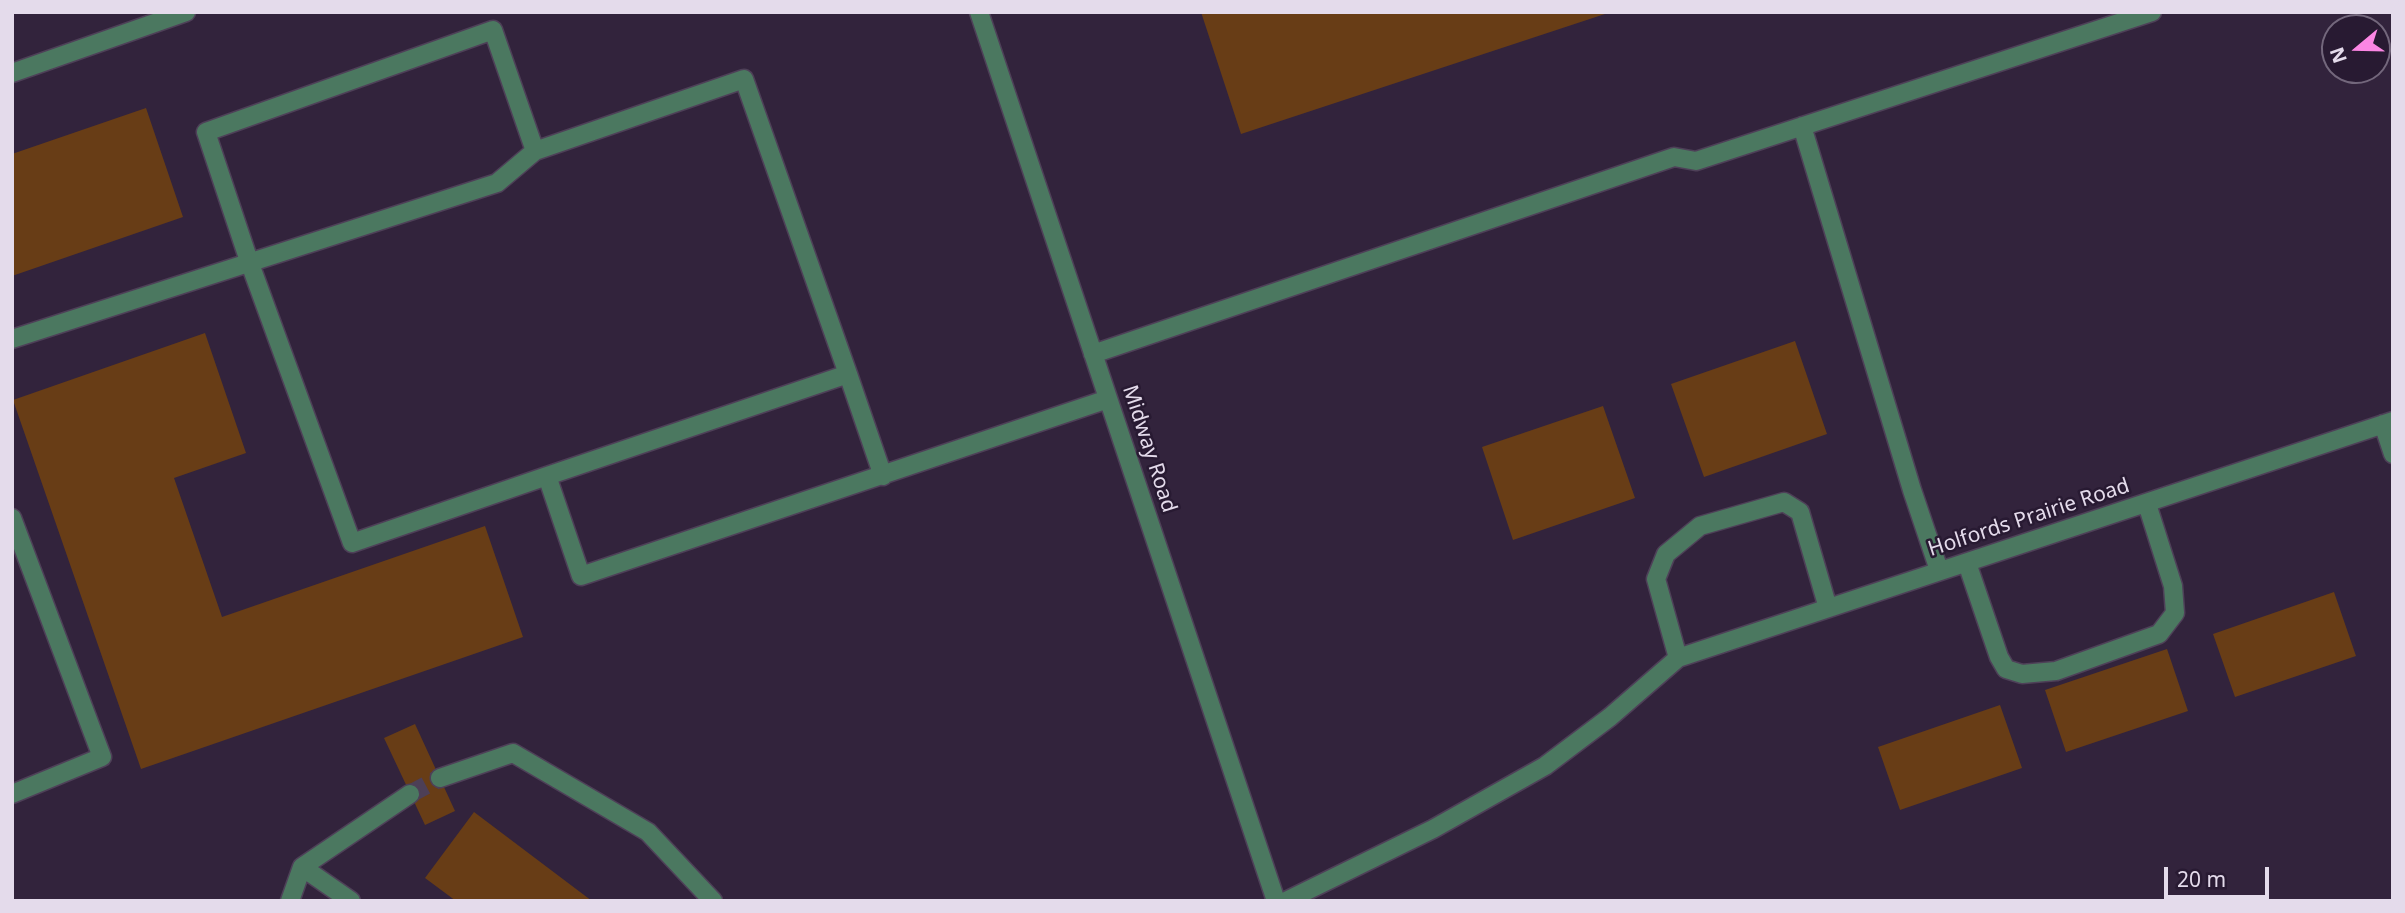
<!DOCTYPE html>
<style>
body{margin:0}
#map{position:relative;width:2405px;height:913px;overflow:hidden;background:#32233c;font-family:"Noto Sans",sans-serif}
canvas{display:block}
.frame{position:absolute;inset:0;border:14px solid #e4dbeb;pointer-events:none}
.north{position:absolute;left:2321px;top:14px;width:70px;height:70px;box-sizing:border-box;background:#281a32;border:2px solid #73677c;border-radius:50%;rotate:251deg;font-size:19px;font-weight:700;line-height:28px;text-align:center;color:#e4dbeb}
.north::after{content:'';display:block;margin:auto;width:24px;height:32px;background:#fc86e4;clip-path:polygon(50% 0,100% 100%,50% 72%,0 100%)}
.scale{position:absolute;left:2164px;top:867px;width:105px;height:32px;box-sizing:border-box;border:4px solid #e4dbeb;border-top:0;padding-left:9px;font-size:21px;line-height:24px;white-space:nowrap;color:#e4dbeb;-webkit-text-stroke:5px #281a32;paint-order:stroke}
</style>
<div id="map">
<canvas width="2405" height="913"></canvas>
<div class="frame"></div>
<div class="north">N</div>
<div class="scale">20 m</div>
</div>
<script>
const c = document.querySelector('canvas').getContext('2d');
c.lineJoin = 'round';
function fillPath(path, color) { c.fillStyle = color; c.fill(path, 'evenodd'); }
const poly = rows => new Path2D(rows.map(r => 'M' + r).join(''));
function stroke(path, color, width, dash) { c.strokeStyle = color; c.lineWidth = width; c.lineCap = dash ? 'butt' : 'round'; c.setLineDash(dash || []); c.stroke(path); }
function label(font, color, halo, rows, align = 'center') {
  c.font = font + ' "Noto Sans",sans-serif'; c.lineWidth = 5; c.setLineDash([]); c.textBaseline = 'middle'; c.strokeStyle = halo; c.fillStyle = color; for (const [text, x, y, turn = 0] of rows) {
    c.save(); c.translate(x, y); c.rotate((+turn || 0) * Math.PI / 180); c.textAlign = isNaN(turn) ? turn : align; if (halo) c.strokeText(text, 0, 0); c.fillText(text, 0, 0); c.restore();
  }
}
fillPath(poly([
 [1201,12,1608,12,1608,13,1241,134],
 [146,108,183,217,12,276,12,154],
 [205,333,246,453,174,478,222,617,485,526,523,637,141,769,13,400],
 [1795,341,1827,434,1704,477,1671,384],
 [1603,406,1635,498,1513,540,1482,447],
 [2334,592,2356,656,2235,697,2213,634],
 [2167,649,2188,711,2066,752,2045,690],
 [2000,705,2022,768,1900,810,1878,747],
 [415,724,455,811,425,825,384,738],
 [474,812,592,901,456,901,425,878]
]), '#683d16');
stroke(poly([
 [410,794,440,778]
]), '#4d3f56', 18, [18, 9]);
const minor = poly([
 [979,12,1276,901],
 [12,73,186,12],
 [1802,126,1912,490,1939,570],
 [535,151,493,30,206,132,249,261,352,543,547,476,581,576,1108,399],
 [12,339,497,183,535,151,744,79,848,374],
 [1093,354,1674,157,1696,161,2152,12],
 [2383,424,2393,454],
 [547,476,848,374,883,476],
 [12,518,102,757,12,794],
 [1967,563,1999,657,2006,669,2022,674,2056,671,2159,634,2175,613,2173,586,2147,504],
 [1678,658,1656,579,1666,554,1700,526,1784,502,1800,512,1828,608],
 [440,778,513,753,648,832,713,901],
 [302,867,410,794],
 [290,901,302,867,351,901],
 [1286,901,1433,829,1545,766,1610,717,1678,658,2393,421]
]);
stroke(minor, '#4e4058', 21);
stroke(minor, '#4b7860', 18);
label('21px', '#e4dbeb', '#281a32', [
 ["Midway Road",1149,449,72],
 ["Holfords Prairie Road",2029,518,-18]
]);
</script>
